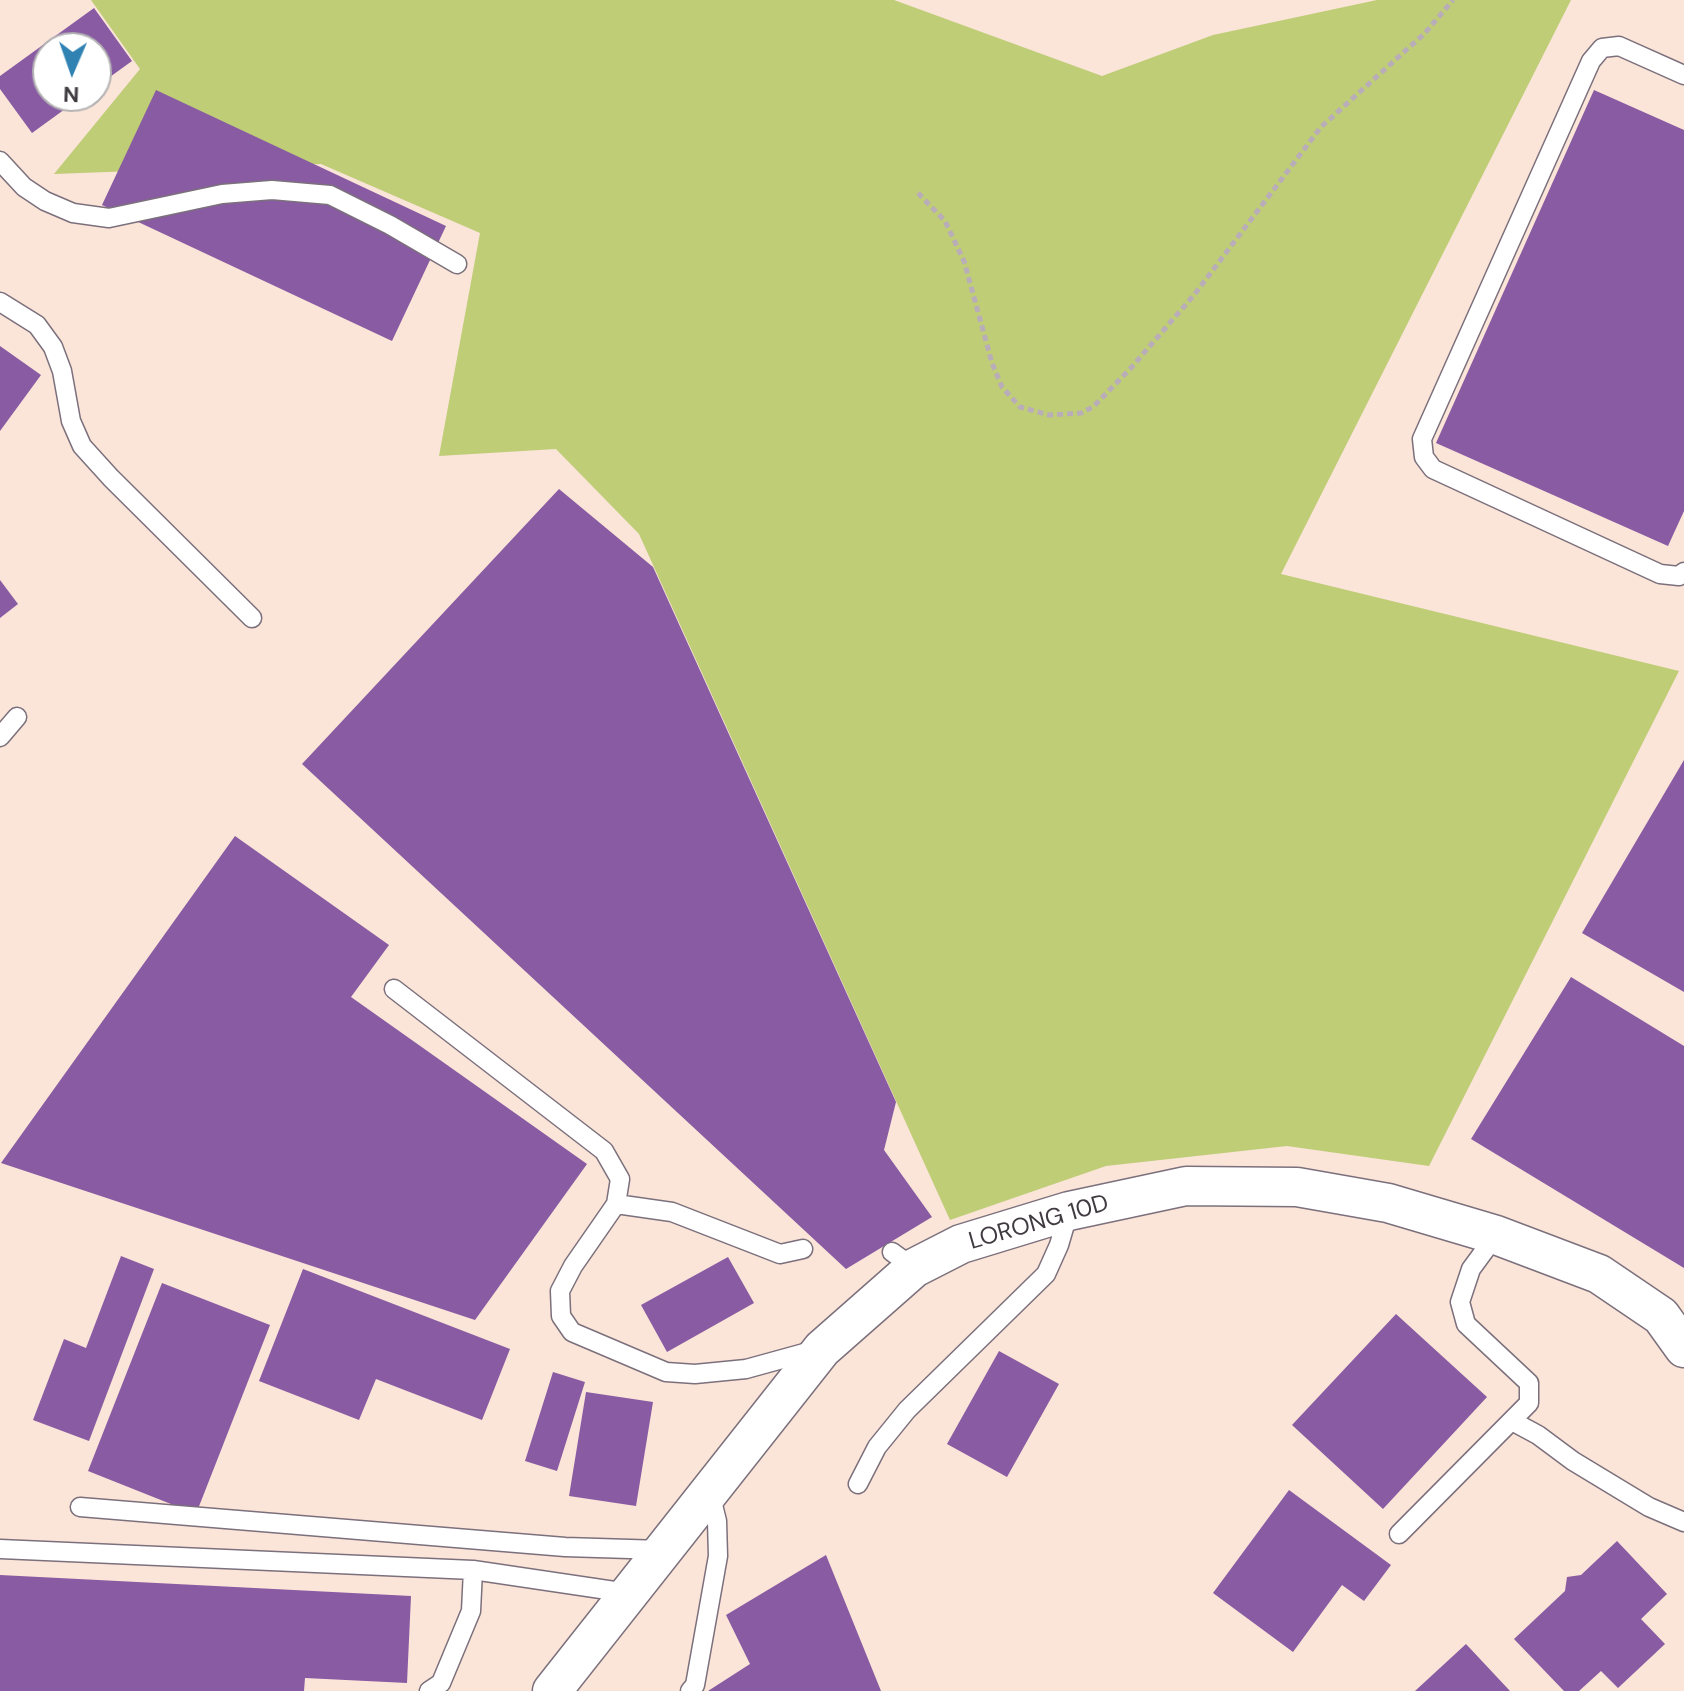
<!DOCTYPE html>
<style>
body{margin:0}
#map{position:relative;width:1684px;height:1691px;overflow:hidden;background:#fceefc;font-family:"DM Sans",sans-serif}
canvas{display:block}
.north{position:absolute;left:32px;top:32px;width:80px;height:80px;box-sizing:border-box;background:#fff;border:2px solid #b3b1b3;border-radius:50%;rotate:182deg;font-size:22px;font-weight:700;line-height:32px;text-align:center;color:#403b40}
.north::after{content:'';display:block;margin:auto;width:28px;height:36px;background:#3082b3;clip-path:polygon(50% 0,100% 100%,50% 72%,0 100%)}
</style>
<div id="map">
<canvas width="1684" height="1691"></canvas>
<div class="north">N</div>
</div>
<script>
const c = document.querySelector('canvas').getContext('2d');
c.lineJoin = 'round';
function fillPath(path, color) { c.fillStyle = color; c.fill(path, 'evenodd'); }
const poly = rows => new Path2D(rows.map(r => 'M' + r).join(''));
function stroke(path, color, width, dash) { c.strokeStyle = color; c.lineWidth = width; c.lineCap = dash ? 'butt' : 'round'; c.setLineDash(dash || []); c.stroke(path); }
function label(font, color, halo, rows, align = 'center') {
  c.font = font + ' "DM Sans",sans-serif'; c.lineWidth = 8; c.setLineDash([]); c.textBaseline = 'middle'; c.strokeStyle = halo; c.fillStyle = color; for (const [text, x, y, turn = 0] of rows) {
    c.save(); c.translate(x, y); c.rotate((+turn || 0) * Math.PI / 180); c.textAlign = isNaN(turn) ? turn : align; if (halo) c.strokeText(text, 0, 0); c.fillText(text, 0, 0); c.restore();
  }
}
fillPath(poly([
 [0,0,1684,0,1684,1691,0,1691],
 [48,48,96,48,96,96,48,96]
]), '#fbe4d8');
fillPath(poly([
 [91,0,894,0,1102,76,1213,35,1377,0,1571,0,1281,574,1679,671,1429,1166,1287,1146,1106,1166,950,1220,639,534,556,449,439,456,480,233,321,164,54,174,140,69]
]), '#bfcd77');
fillPath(poly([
 [94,8,132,61,96,87,96,48,48,48,48,96,83,96,32,133,0,89,0,76],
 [156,90,446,226,392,341,102,205],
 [1594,90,1684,130,1684,511,1668,546,1436,443],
 [0,346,41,375,0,431],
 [559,489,653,567,896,1102,884,1150,932,1217,846,1269,302,764],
 [0,580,18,604,0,618],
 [1684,760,1684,992,1582,933],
 [235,836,389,945,351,997,587,1164,475,1320,1,1163],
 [1571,977,1684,1046,1684,1268,1471,1139],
 [121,1256,154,1269,89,1441,33,1420,64,1339,86,1348],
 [728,1257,754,1303,667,1352,641,1305],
 [303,1269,510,1349,482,1420,376,1379,359,1420,259,1381],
 [162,1283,270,1325,196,1514,88,1471],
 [1396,1314,1487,1397,1383,1509,1292,1425],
 [999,1351,1059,1384,1007,1477,947,1444],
 [553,1372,585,1382,557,1471,525,1461],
 [586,1392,653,1402,636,1506,569,1496],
 [1289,1490,1391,1565,1364,1601,1342,1585,1293,1652,1213,1593],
 [1617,1541,1667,1594,1641,1619,1665,1644,1618,1688,1601,1671,1579,1691,1564,1691,1514,1639,1565,1591,1567,1577,1581,1575],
 [826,1555,881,1691,708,1691,750,1664,726,1615],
 [0,1575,411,1596,407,1683,305,1678,304,1691,0,1691],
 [1466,1644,1510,1691,1415,1691]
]), '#885ba3');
const service = poly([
 [1684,75,1619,46,1602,48,1591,61,1422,439,1424,457,1433,469,1660,574,1679,576,1684,572],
 [0,161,24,187,45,201,73,213,109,218,222,194,272,190,330,195,390,225,457,264],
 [0,302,37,325,53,347,62,371,71,421,82,446,111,478,252,618],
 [0,737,17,717],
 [394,989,604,1151,620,1179,616,1204,573,1266,560,1291,561,1316,572,1332,666,1372,695,1374,746,1369,815,1350],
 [616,1204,672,1212,780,1254,803,1249],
 [892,1252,914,1268],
 [1512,1421,1538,1435,1573,1461,1649,1507,1684,1522],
 [858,1484,877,1447,907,1410,1046,1274,1059,1245,1069,1211],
 [80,1507,565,1547,662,1550],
 [1399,1534,1529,1403,1529,1383,1466,1324,1460,1302,1471,1269,1496,1235],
 [0,1549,473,1570,471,1611,441,1683,429,1691],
 [473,1570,628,1593],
 [690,1691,695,1685,718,1556,717,1521,710,1493]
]);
const minor = poly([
 [552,1691,822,1349,914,1268,961,1244,1069,1211,1186,1186,1297,1187,1388,1203,1496,1235,1599,1274,1661,1316,1684,1348]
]);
stroke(service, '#7b707c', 21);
stroke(minor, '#7b707c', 41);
stroke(poly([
 [918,193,945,221,964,261,992,363,1002,387,1020,407,1049,415,1081,413,1093,407,1130,369,1194,295,1321,127,1425,33,1453,0]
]), '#b8adb8', 5, [6, 4]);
stroke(service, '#fff', 18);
stroke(minor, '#fff', 38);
label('24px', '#403b40', '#fff', [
 ["LORONG 10D",1039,1223,-16]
]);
</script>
